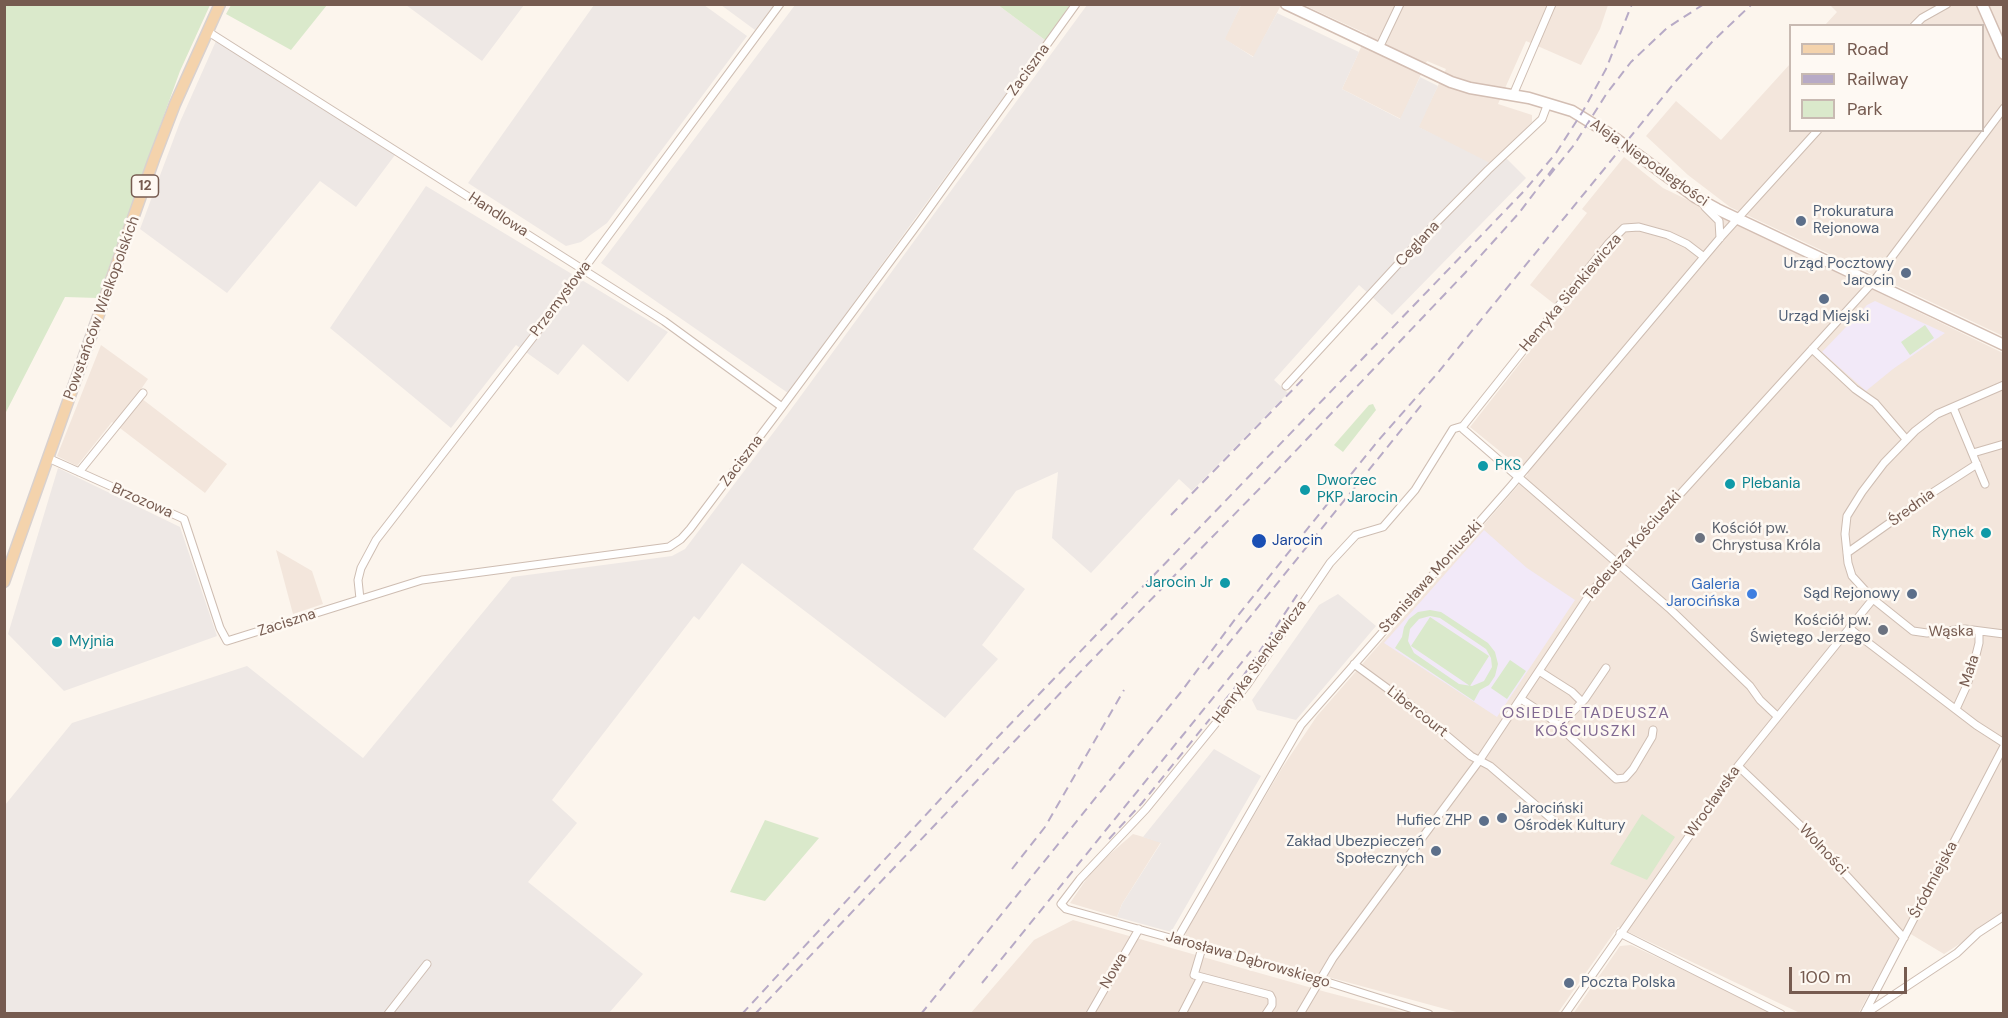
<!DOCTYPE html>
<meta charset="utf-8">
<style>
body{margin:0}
#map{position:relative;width:2008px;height:1018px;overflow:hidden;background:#fcf5ed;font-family:"DM Sans",sans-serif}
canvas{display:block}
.frame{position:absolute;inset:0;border:6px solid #765b50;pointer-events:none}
.legend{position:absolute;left:1789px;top:24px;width:195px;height:108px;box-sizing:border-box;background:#fef9f3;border:2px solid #c8bab2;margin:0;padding:8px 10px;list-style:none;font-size:18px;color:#765b50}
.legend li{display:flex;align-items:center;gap:12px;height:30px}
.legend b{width:30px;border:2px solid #c8bab2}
.scale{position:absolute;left:1789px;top:967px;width:118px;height:27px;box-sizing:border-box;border:3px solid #765b50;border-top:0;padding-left:8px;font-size:18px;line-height:21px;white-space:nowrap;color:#765b50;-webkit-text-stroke:4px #fef9f3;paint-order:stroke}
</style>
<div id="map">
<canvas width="2008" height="1018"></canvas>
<div class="frame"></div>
<ul class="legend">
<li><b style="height:8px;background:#f4d3ac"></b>Road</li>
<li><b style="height:8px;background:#b7aac6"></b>Railway</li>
<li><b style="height:16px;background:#dae9cb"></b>Park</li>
</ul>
<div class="scale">100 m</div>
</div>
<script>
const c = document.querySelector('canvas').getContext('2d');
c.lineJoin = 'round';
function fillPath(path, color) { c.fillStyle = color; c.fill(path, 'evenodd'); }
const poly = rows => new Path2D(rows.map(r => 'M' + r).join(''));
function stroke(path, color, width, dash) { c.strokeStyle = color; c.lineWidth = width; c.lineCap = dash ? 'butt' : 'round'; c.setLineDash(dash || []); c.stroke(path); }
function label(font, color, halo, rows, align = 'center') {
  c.font = font + ' "DM Sans",sans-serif'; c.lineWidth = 5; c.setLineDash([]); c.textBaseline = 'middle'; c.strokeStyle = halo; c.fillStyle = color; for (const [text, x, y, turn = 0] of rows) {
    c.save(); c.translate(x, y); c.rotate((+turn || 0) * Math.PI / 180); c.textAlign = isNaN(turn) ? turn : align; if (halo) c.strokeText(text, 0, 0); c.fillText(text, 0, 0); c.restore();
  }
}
fillPath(poly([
 [1241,5,1281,5,1254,57,1224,39],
 [1304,5,1608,5,1600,29,1581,65,1526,41,1498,104,1532,115,1532,122,1490,164,1418,127,1446,69,1427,61,1401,119,1342,89,1367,34],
 [1830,5,2003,5,2003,336,1730,207,1688,175,1646,136,1676,101,1721,140,1790,64,1790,130,1982,130,1982,26,1825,25,1837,12],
 [1624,157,1663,188,2003,353,2003,916,1944,954,1904,930,1858,1014,1800,1013,1618,927,1557,1014,1460,1013,1185,938,1186,931,1282,768,1317,716,1528,474,1470,427,1562,310,1530,285,1587,213,1582,209],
 [101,345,148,379,137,395,227,464,205,493,112,422,77,466,57,456],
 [276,550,312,571,323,604,293,614],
 [1133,834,1161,842,1122,904,1117,917,1070,903,1094,868],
 [1073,920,1326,992,1407,1013,970,1014,1034,940],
 [1631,945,1775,1013,1573,1014,1620,946]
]), '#f3e6dc');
fillPath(poly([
 [406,5,524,5,482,61],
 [594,5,704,5,747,36,607,223,581,242,566,246,468,183],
 [721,5,774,5,755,30],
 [795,5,998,5,1045,40,788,393,601,263],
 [1087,5,1241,5,1225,39,1253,57,1277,13,1359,52,1342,89,1400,119,1420,77,1438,86,1419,127,1490,163,1501,153,1526,178,1392,315,1359,285,1274,380,1288,393,1192,491,1179,479,1091,573,1052,538,1058,472,1016,491,973,549,1025,589,982,645,998,659,945,718,742,563,699,620,694,616,552,800,577,823,528,882,643,974,609,1013,5,1014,5,805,72,723,247,666,363,758,512,577,672,556,685,549,789,412],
 [216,41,395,155,356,207,320,181,227,293,140,229,180,122],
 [426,186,668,332,628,382,583,344,558,375,516,345,451,428,330,328],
 [58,468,180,527,217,636,64,691,8,634],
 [1338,594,1376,626,1296,720,1257,710,1252,700,1319,605],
 [1214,749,1261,776,1171,932,1117,917,1122,904,1161,843,1143,837]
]), '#eee8e5');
fillPath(poly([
 [1875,301,1945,333,1893,369,1866,391,1822,352,1867,305],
 [1484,530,1527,568,1575,600,1497,717,1384,643]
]), '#f2e9f8');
fillPath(poly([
 [5,4,210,5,180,71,98,298,65,297,5,414],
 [231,5,231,4,327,5,291,50,226,14],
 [998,5,1070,4,1070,5,1045,40],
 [1925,325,1934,338,1910,355,1901,342],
 [1373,404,1376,410,1343,452,1334,445,1369,405],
 [1430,610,1441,612,1488,643,1495,652,1498,664,1495,676,1489,685,1480,690,1474,701,1395,648,1402,637,1404,627,1409,619,1418,612],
 [1430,616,1440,618,1486,649,1491,658,1492,667,1484,681,1472,686,1459,684,1414,653,1408,641,1410,629,1419,619],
 [1430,617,1489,656,1470,686,1411,646],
 [1510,660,1526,671,1507,699,1491,688],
 [1642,814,1675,837,1647,880,1610,864],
 [765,820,819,838,765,901,730,892]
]), '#dae9cb');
const street = poly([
 [1914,26,1922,18,1947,4],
 [207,31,664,321,782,407],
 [1379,48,1400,4],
 [1513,95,1552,4],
 [1705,207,1719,221,1720,238],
 [1704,257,1687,244,1668,235,1639,227,1624,228,1608,244,1463,426,1463,429,1669,608,1750,686,1760,700,1777,716],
 [1812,349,1855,389,1875,403,1906,439],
 [2004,385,1937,414,1915,431,1884,463,1862,492,1847,516,1845,534,1848,563,1852,576,1873,599,1913,631,1927,633,1965,629,2004,634],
 [1286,386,1434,225,1488,170,1542,119,1548,103],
 [1953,407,1985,484],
 [1973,453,2004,444],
 [48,458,184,519,220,628,227,641,422,580,669,547,681,539,690,529,782,407,920,221,1076,4],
 [79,472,143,393],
 [1847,553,1932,493,1977,464],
 [360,599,358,580,361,568,376,540,534,336,780,4],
 [1849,628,1976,725,2004,743],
 [1354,664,1414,708,1471,756,1490,766,1560,826],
 [1539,671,1572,692,1582,702],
 [1521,699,1550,718,1616,779,1625,778,1633,769,1652,737,1653,730],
 [1956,709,1967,685,1974,663,1979,643,1979,631],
 [1559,726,1585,699,1606,668],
 [1738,766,1802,827,1904,938],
 [1620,933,1781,1014],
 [1176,941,1301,725,1511,486,1720,238,1818,130],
 [1202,948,1194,975,1270,995,1272,999,1272,1005,1266,1014],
 [1866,1010,1871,1010,1957,953,1978,933,2004,916],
 [388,1014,427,964],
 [1090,1014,1139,929],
 [1182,1014,1201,977],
 [1300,1014,1333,958,1479,761,1592,591,1873,282,2004,108],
 [1429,1014,1321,980,1066,909,1061,904,1080,879,1146,809,1247,685,1330,563,1356,535,1383,527,1415,490,1453,429,1463,426],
 [1565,1014,1738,766,1873,599],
 [1864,1014,2004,746]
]);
const secondary = poly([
 [1286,4,1451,82,1470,88,1529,98,1572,111,1608,133,1695,197,1717,209,2004,345],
 [1982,4,2004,54]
]);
const primary = poly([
 [4,582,154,159,175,104,220,4]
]);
stroke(street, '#cebdb2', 9);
stroke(secondary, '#d3beb3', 13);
stroke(primary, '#d9d1ce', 13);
stroke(street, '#fff', 7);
stroke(secondary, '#fff', 10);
stroke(primary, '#f4d3ac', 10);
stroke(poly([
 [1549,176,1574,145,1607,93,1631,62,1667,28,1704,4],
 [1171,515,1306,376],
 [1208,669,1423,403],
 [1109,839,1142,803,1238,684,1299,592],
 [1012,869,1045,827,1124,690],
 [982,983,1251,651],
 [742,1014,994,741,1525,190,1556,153,1583,111,1606,69,1632,4],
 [755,1014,1087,665,1266,482,1465,273,1519,213,1554,167],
 [921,1014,1181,692,1236,618,1377,442,1436,375,1676,81,1713,41,1752,4]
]), '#b7aac6', 2, [9, 6]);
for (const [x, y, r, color] of [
 [1801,221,6,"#5c6f8a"],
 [1906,273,6,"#5c6f8a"],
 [1824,299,6,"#5c6f8a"],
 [1483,466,6,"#0f9aa8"],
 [1730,484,6,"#0f9aa8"],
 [1305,490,6,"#0f9aa8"],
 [1986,533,6,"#0f9aa8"],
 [1700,538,6,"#6b7280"],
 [1259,541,8,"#1a4fb4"],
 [1225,583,6,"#0f9aa8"],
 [1752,594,6,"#3f7fe0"],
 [1912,594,6,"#5c6f8a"],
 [1883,630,6,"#6b7280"],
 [57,642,6,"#0f9aa8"],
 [1502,818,6,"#5c6f8a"],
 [1484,821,6,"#5c6f8a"],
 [1436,851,6,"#5c6f8a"],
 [1569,983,6,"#5c6f8a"]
]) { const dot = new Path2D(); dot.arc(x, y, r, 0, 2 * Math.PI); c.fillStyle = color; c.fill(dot); stroke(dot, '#fef9f3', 2); }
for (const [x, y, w] of [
 [145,186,27]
]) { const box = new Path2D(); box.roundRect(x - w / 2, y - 11, w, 22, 4.5); c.fillStyle = '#fef9f3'; c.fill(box); stroke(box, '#765b50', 1.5); }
label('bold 14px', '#765b50', null, [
 ["12",145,186]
]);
label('15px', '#765b50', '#fef9f3', [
 ["Zaciszna",1029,70,-54],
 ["Aleja Niepodległości",1649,163,35],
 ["Handlowa",498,215,33],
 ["Ceglana",1418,244,-47],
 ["Henryka Sienkiewicza",1571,293,-50],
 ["Przemysłowa",561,299,-53],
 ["Powstańców Wielkopolskich",102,308,-70],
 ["Zaciszna",742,461,-53],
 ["Brzozowa",142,501,24],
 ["Średnia",1912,508,-36],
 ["Tadeusza Kościuszki",1633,546,-49],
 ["Stanisława Moniuszki",1431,577,-48],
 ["Zaciszna",287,623,-18],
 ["Wąska",1951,632,-1],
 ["Henryka Sienkiewicza",1260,662,-54],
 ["Mała",1970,671,-72],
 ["Libercourt",1417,712,38],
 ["Wrocławska",1713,802,-55],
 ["Wolności",1823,850,47],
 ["Śródmiejska",1934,880,-62],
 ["Jarosława Dąbrowskiego",1248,960,16],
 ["Nowa",1114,971,-60]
]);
label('15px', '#4e5e75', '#fef9f3', [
 ["Prokuratura",1813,212,"left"],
 ["Rejonowa",1813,229,"left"],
 ["Urząd Pocztowy",1894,264],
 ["Jarocin",1894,281],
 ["Urząd Miejski",1824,317,"center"],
 ["Sąd Rejonowy",1900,594],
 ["Jarociński",1514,809,"left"],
 ["Ośrodek Kultury",1514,826,"left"],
 ["Hufiec ZHP",1472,821],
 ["Zakład Ubezpieczeń",1424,842],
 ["Społecznych",1424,859],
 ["Poczta Polska",1581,983,"left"]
], 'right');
label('15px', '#0d838f', '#fef9f3', [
 ["PKS",1495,466],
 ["Dworzec",1317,481],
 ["PKP Jarocin",1317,498],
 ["Plebania",1742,484],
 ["Rynek",1974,533,"right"],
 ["Jarocin Jr",1213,583,"right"],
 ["Myjnia",69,642]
], 'left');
label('15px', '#5b616d', '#fef9f3', [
 ["Kościół pw.",1712,529],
 ["Chrystusa Króla",1712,546],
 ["Kościół pw.",1871,621,"right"],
 ["Świętego Jerzego",1871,638,"right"]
], 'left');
label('15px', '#164399', '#fef9f3', [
 ["Jarocin",1272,541]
], 'left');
label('15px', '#366cbe', '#fef9f3', [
 ["Galeria",1740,585],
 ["Jarocińska",1740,602]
], 'right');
c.letterSpacing = '1.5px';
label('16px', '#806991', '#fef9f3', [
 ["OSIEDLE TADEUSZA",1586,714],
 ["KOŚCIUSZKI",1586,732]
]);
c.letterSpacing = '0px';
</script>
